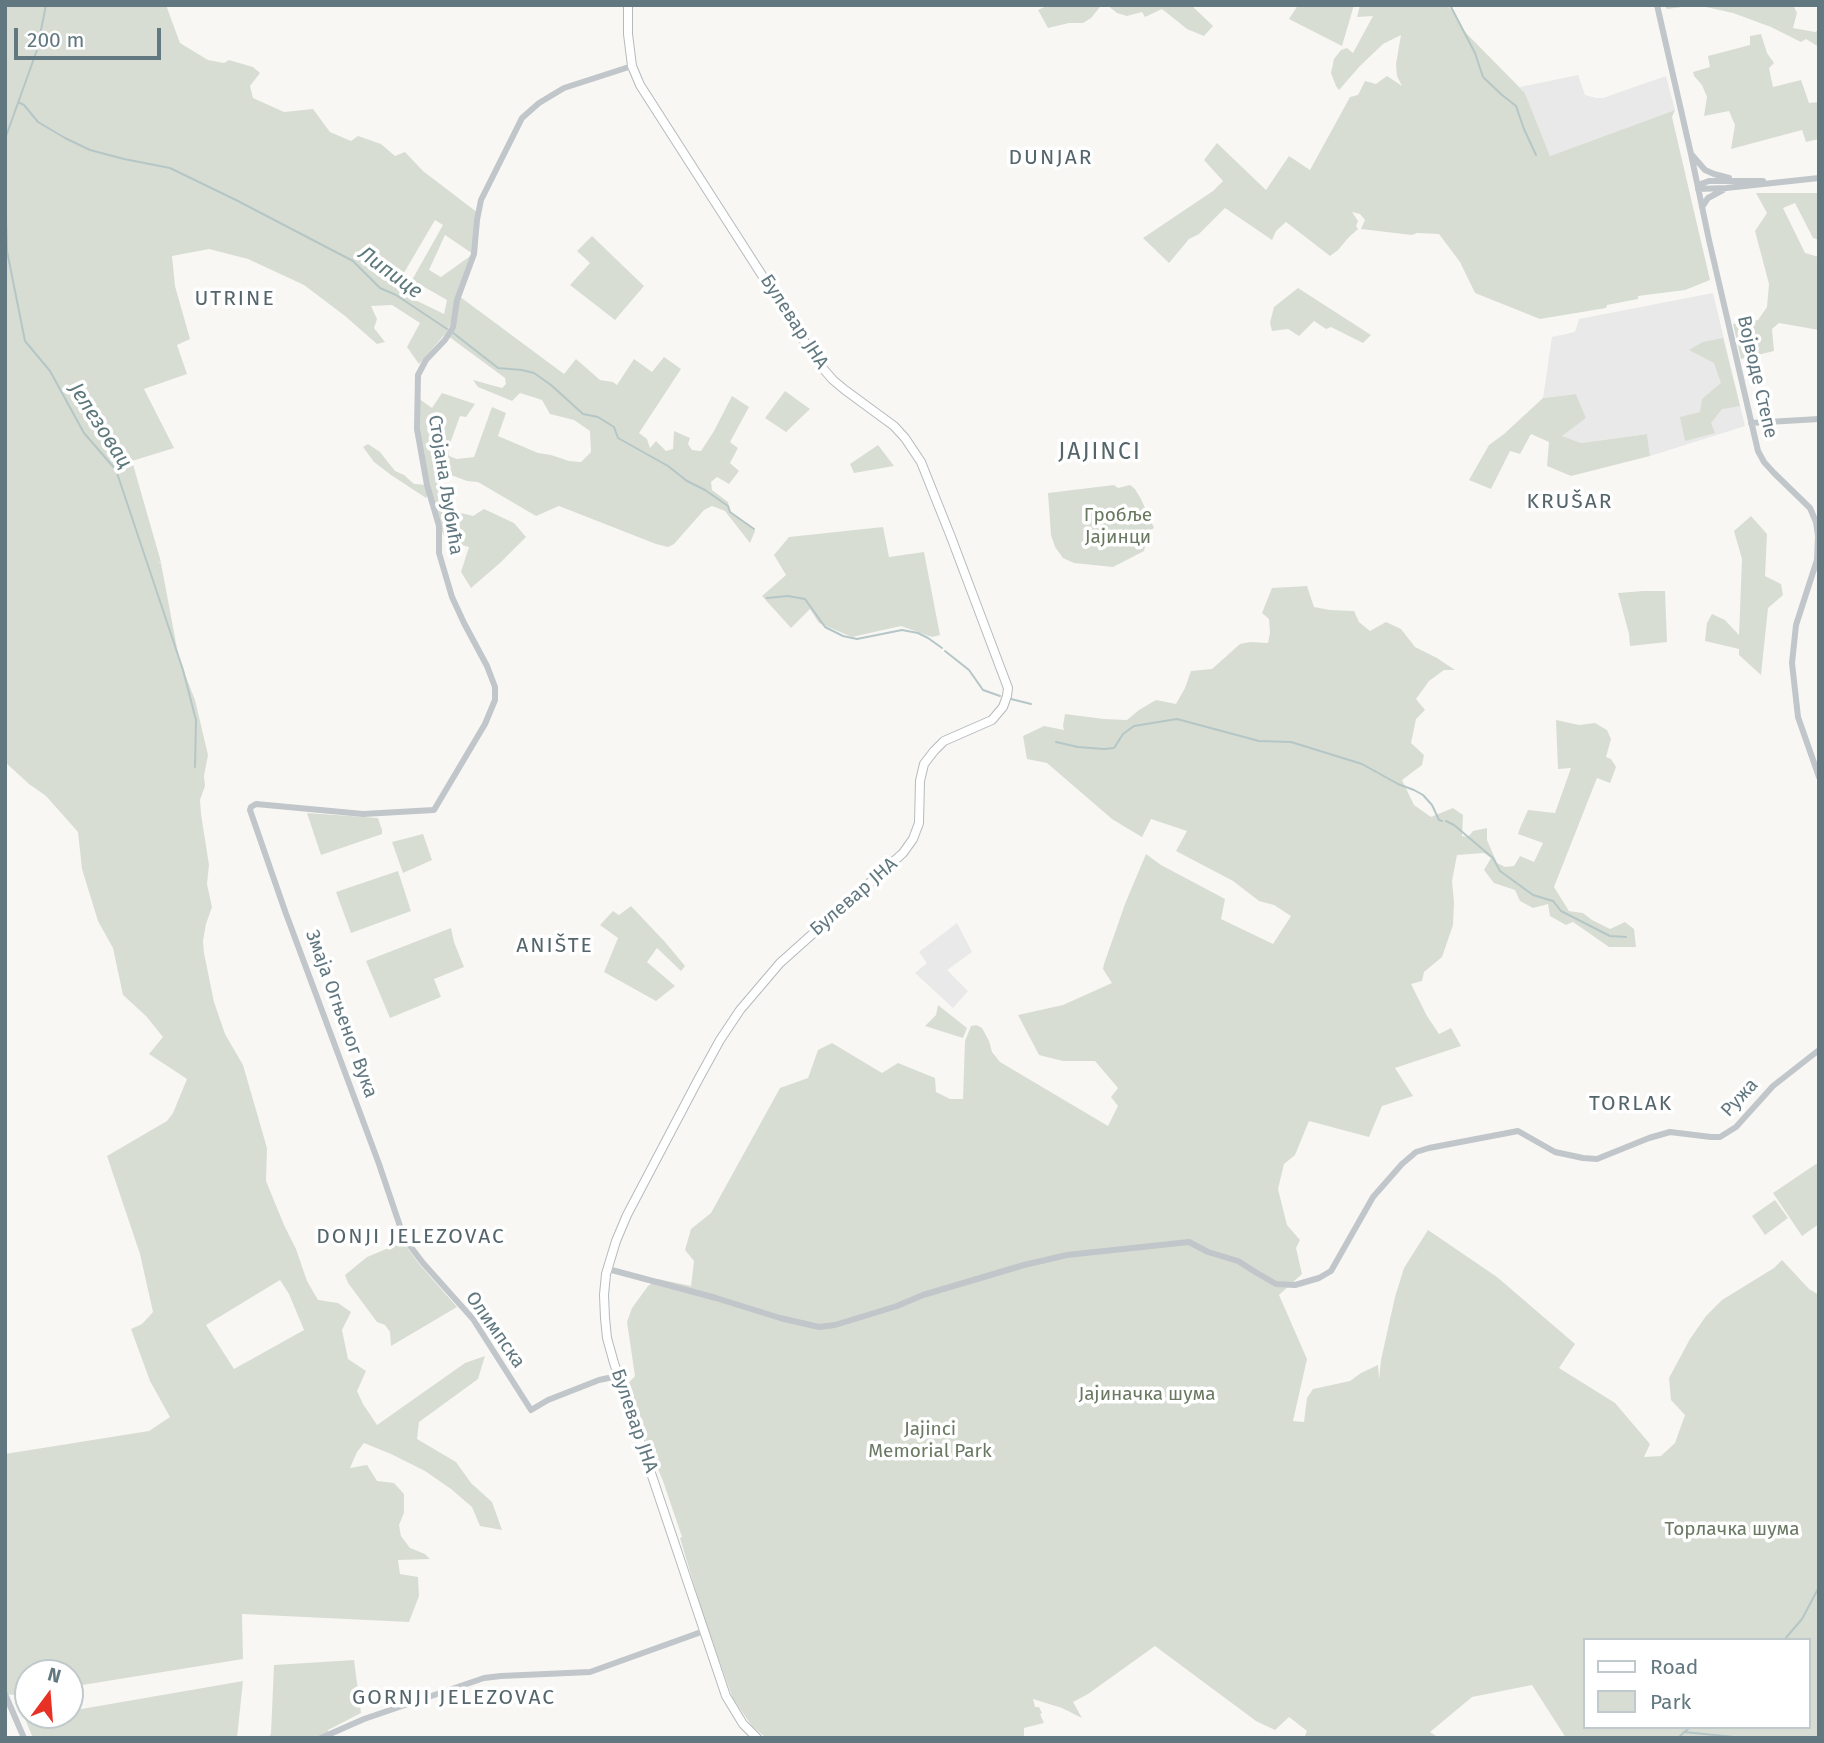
<!DOCTYPE html>
<meta charset="utf-8">
<style>
body{margin:0}
#map{position:relative;width:1824px;height:1743px;overflow:hidden;background:#f8f7f4;font-family:"Fira Sans",sans-serif}
canvas{display:block}
.frame{position:absolute;inset:0;border:7px solid #627880;pointer-events:none}
.legend{position:absolute;left:1583px;top:1638px;width:228px;height:91px;box-sizing:border-box;background:#fff;border:2px solid #c0c9cc;margin:0;padding:9px 12px;list-style:none;font-size:21px;color:#627880}
.legend li{display:flex;align-items:center;gap:14px;height:35px}
.legend b{width:35px;border:2px solid #c0c9cc}
.north{position:absolute;left:14px;top:1659px;width:70px;height:70px;box-sizing:border-box;background:#fff;border:2px solid #c0c9cc;border-radius:50%;rotate:16deg;font-size:19px;font-weight:700;line-height:28px;text-align:center;color:#627880}
.north::after{content:'';display:block;margin:auto;width:24px;height:32px;background:#e73125;clip-path:polygon(50% 0,100% 100%,50% 72%,0 100%)}
.scale{position:absolute;left:14px;top:28px;width:147px;height:32px;box-sizing:border-box;border:4px solid #627880;border-top:0;padding-left:9px;font-size:21px;line-height:24px;white-space:nowrap;color:#627880;-webkit-text-stroke:5px #fff;paint-order:stroke}
</style>
<div id="map">
<canvas width="1824" height="1743"></canvas>
<div class="frame"></div>
<ul class="legend">
<li><b style="height:9px;background:#fff"></b>Road</li>
<li><b style="height:19px;background:#d8ddd3"></b>Park</li>
</ul>
<div class="north">N</div>
<div class="scale">200 m</div>
</div>
<script>
const c = document.querySelector('canvas').getContext('2d');
c.lineJoin = 'round';
function fillPath(path, color) { c.fillStyle = color; c.fill(path, 'evenodd'); }
const poly = rows => new Path2D(rows.map(r => 'M' + r).join(''));
function stroke(path, color, width, dash) { c.strokeStyle = color; c.lineWidth = width; c.lineCap = dash ? 'butt' : 'round'; c.setLineDash(dash || []); c.stroke(path); }
function label(font, color, halo, rows, align = 'center') {
  c.font = font + ' "Fira Sans",sans-serif'; c.lineWidth = 7; c.setLineDash([]); c.textBaseline = 'middle'; c.strokeStyle = halo; c.fillStyle = color; for (const [text, x, y, turn = 0] of rows) {
    c.save(); c.translate(x, y); c.rotate((+turn || 0) * Math.PI / 180); c.textAlign = isNaN(turn) ? turn : align; if (halo) c.strokeText(text, 0, 0); c.fillText(text, 0, 0); c.restore();
  }
}
fillPath(poly([
 [1578,75,1585,95,1596,98,1603,98,1666,76,1675,110,1550,156,1525,93,1520,87],
 [1713,293,1745,426,1650,456,1647,434,1581,443,1561,436,1586,418,1576,394,1543,398,1552,337,1575,332,1579,319],
 [957,923,972,952,947,970,968,991,953,1008,915,973,927,963,919,952]
]), '#e8e9e8');
fillPath(poly([
 [5,5,166,5,180,43,208,60,224,63,229,60,253,67,260,73,250,86,253,98,284,112,313,109,330,132,351,141,358,136,381,144,395,156,405,152,423,171,478,213,474,254,459,296,564,374,576,359,600,380,613,382,617,385,634,359,652,372,664,357,681,369,639,433,647,439,650,448,656,441,666,451,673,449,674,431,690,438,688,444,692,450,701,451,714,431,732,396,749,407,730,442,738,448,730,463,739,471,729,484,717,477,711,482,712,490,728,502,730,512,754,529,755,531,750,543,725,511,712,506,704,510,674,544,668,547,656,544,559,506,536,516,478,482,467,481,435,469,437,482,442,499,457,512,473,516,484,509,514,523,526,537,500,563,471,588,461,572,469,547,447,541,439,526,430,493,426,498,391,475,374,462,363,447,368,444,380,452,395,471,404,475,414,484,427,485,417,429,418,398,432,408,442,393,475,404,466,417,460,416,448,449,449,456,457,459,474,457,492,407,506,413,498,436,538,453,551,455,569,461,581,462,591,452,590,431,574,420,550,414,542,400,520,393,512,401,478,387,473,380,502,388,506,384,505,378,448,336,454,326,455,309,450,325,445,334,419,364,407,347,420,323,392,305,371,306,377,319,374,328,385,342,377,344,345,316,304,285,248,259,209,249,172,256,175,286,190,339,177,345,187,374,144,389,174,448,132,461,161,562,158,563,161,563,179,659,195,700,208,755,204,776,205,786,200,800,201,814,209,865,207,884,212,907,206,924,203,941,204,953,214,1002,225,1034,243,1065,267,1148,266,1181,284,1225,296,1249,307,1281,318,1300,338,1303,351,1312,342,1330,348,1359,366,1371,357,1391,363,1404,377,1425,465,1363,485,1356,478,1379,419,1422,417,1439,456,1462,471,1483,492,1502,502,1530,480,1526,472,1507,451,1489,425,1471,391,1454,364,1443,357,1452,350,1468,367,1465,377,1481,394,1483,404,1494,404,1513,399,1525,401,1536,410,1548,425,1554,430,1559,398,1560,400,1574,418,1577,419,1596,409,1622,242,1614,243,1659,70,1687,70,1673,28,1673,28,1693,14,1695,5,1694,5,1454,149,1431,170,1417,150,1381,131,1329,142,1324,153,1312,140,1254,107,1156,167,1121,173,1113,187,1079,149,1054,163,1037,146,1016,123,995,113,948,98,921,82,869,78,832,46,796,29,784,5,762],
 [435,220,443,225,412,280,447,300,444,314,405,295,398,283],
 [445,235,473,254,441,277,429,270],
 [280,1280,289,1294,304,1330,234,1369,206,1325],
 [1049,5,1191,5,1213,26,1204,36,1187,29,1162,9,1145,17,1142,12,1127,16,1117,13,1108,6,1100,7,1091,18,1083,23,1069,23,1048,28,1038,10],
 [1298,5,1354,5,1342,46,1289,19],
 [1360,5,1447,5,1452,10,1465,32,1525,93,1550,156,1675,110,1672,117,1710,280,1685,290,1638,296,1638,299,1607,305,1606,308,1540,319,1475,293,1460,262,1439,234,1417,233,1412,235,1361,229,1365,220,1360,214,1352,212,1358,221,1356,226,1358,229,1349,237,1338,250,1330,256,1286,222,1276,231,1272,240,1225,208,1199,234,1189,239,1169,263,1143,238,1213,191,1223,181,1204,160,1217,143,1266,190,1289,156,1310,170,1350,97,1358,95,1365,81,1376,84,1387,76,1402,86,1397,76,1396,64,1401,35,1383,44,1360,66,1339,90,1336,86,1331,73,1334,59,1341,50,1347,48,1353,53,1373,16,1357,17],
 [1664,5,1793,5,1797,13,1793,28,1815,32,1819,30,1819,47,1806,39,1801,42,1771,27,1733,13,1697,5,1667,9],
 [1761,34,1767,53,1774,63,1769,68,1773,87,1801,80,1809,103,1819,102,1819,139,1806,142,1802,130,1731,149,1735,125,1729,111,1704,116,1707,97,1702,85,1694,76,1693,72,1710,67,1708,56,1750,45,1750,36],
 [1756,193,1819,193,1819,240,1813,238,1795,203,1783,208,1805,253,1819,257,1819,330,1779,323,1772,329,1774,351,1741,359,1733,324,1758,320,1767,307,1769,284,1755,231,1767,213],
 [592,236,644,286,615,320,570,285,590,263,577,251],
 [1298,288,1371,335,1363,343,1331,327,1326,329,1314,321,1299,336,1288,329,1272,331,1270,323,1274,307],
 [1723,338,1740,406,1722,409,1711,423,1715,433,1685,441,1680,417,1700,412,1702,399,1721,383,1714,363,1689,350,1703,342],
 [785,391,810,409,786,432,765,418],
 [1576,394,1586,418,1562,436,1581,443,1647,434,1650,456,1571,476,1547,466,1549,442,1531,434,1520,454,1510,451,1491,489,1469,480,1489,445,1504,434,1543,398],
 [878,445,894,466,854,473,850,464],
 [1114,485,1118,488,1130,485,1135,489,1141,499,1154,528,1149,531,1144,551,1113,567,1074,563,1063,558,1055,547,1051,535,1048,493],
 [1751,516,1767,534,1765,576,1781,584,1783,595,1768,608,1761,675,1739,655,1739,649,1705,641,1707,623,1712,614,1725,620,1739,635,1742,559,1734,531],
 [883,527,889,557,924,552,940,635,932,637,901,626,852,637,819,623,810,609,791,628,762,596,786,575,774,555,789,537],
 [1307,586,1314,607,1330,610,1354,611,1359,622,1370,631,1386,622,1401,629,1415,647,1437,658,1455,670,1444,670,1429,681,1416,699,1425,710,1416,719,1411,743,1424,755,1422,765,1402,780,1414,805,1431,817,1453,808,1463,815,1462,836,1468,837,1473,831,1487,828,1487,840,1497,863,1505,867,1514,866,1520,856,1534,862,1543,843,1518,834,1520,828,1528,810,1555,813,1571,768,1558,769,1556,720,1579,725,1595,723,1607,730,1611,739,1606,757,1611,759,1616,767,1610,783,1597,778,1554,887,1569,911,1583,913,1592,920,1610,929,1625,922,1634,929,1636,947,1609,947,1573,922,1566,925,1550,916,1548,904,1533,908,1520,901,1515,890,1494,883,1484,870,1491,858,1484,853,1457,855,1452,881,1454,902,1453,925,1442,957,1424,972,1422,981,1411,984,1427,1016,1439,1034,1451,1028,1461,1046,1395,1068,1413,1096,1382,1106,1369,1137,1309,1121,1295,1155,1284,1164,1278,1189,1287,1225,1300,1240,1296,1248,1302,1274,1279,1295,1307,1359,1293,1421,1304,1422,1307,1398,1313,1389,1350,1381,1361,1373,1378,1365,1379,1379,1381,1360,1395,1297,1404,1268,1428,1230,1497,1277,1575,1344,1559,1368,1615,1403,1650,1444,1644,1457,1661,1456,1675,1443,1685,1415,1671,1400,1669,1378,1690,1339,1706,1316,1722,1300,1774,1268,1782,1260,1809,1289,1819,1295,1819,1738,1566,1738,1532,1685,1472,1697,1430,1732,1439,1738,1304,1738,1307,1731,1289,1717,1275,1730,1256,1721,1155,1646,1088,1694,1073,1702,1082,1718,1062,1708,1033,1699,1035,1707,1039,1707,1042,1713,1040,1714,1044,1723,1024,1728,1024,1738,766,1738,752,1726,733,1699,703,1615,680,1538,682,1537,663,1481,624,1388,635,1376,627,1322,632,1308,648,1286,658,1279,691,1286,694,1261,685,1250,691,1229,711,1213,780,1088,808,1078,818,1050,832,1043,882,1073,898,1063,935,1078,936,1092,950,1099,963,1099,965,1041,971,1026,976,1025,982,1028,989,1041,992,1052,1000,1062,1108,1126,1118,1106,1111,1097,1118,1088,1095,1061,1063,1061,1039,1055,1018,1015,1063,1005,1112,983,1103,969,1104,964,1125,904,1146,854,1161,865,1225,899,1221,919,1273,944,1291,916,1274,905,1259,901,1233,881,1176,851,1187,831,1151,819,1142,837,1125,827,1112,819,1047,763,1027,759,1023,736,1044,726,1064,730,1063,726,1065,714,1104,719,1127,720,1139,710,1156,700,1176,704,1185,688,1191,671,1212,669,1240,644,1250,642,1268,643,1270,633,1269,619,1262,613,1272,588],
 [1584,1640,1808,1640,1808,1727,1584,1727],
 [1643,591,1665,591,1667,642,1630,646,1629,634,1618,593],
 [307,813,378,818,382,830,382,834,321,855],
 [423,834,432,860,403,873,392,842],
 [398,871,411,911,351,933,336,892],
 [631,906,665,942,685,966,681,971,657,948,647,962,675,986,656,1001,604,972,618,938,600,925,613,911,619,915],
 [451,928,454,942,464,967,434,979,441,997,390,1018,366,961],
 [938,1005,967,1028,963,1038,925,1026,936,1015],
 [1819,1162,1819,1224,1802,1236,1773,1193],
 [1775,1200,1788,1218,1765,1235,1752,1216],
 [403,1242,420,1265,457,1307,391,1346,390,1332,385,1325,377,1322,348,1283,345,1275,367,1257],
 [354,1660,361,1713,328,1730,329,1738,269,1738,271,1733,274,1665],
 [243,1681,237,1738,33,1738,25,1719,50,1715,70,1715,70,1711]
]), '#d8ddd3');
stroke(poly([
 [1450,5,1475,53,1483,77,1502,95,1516,106,1524,129,1536,155],
 [18,102,24,105,38,122,65,138,90,150,124,159,170,168,236,200,353,261,380,288,396,295,447,329],
 [5,139,37,50,46,5],
 [5,184,7,251,25,341,50,371,84,433,116,470,183,670,196,720,195,767],
 [452,332,498,368,522,370,534,373,551,385,583,414,598,417,614,427,618,438,668,466,687,481,705,490,728,506,730,512,754,529],
 [767,598,788,596,805,599,825,627,843,636,857,639,902,630,918,633,928,638,942,648],
 [945,651,969,670,983,690,1000,696],
 [1011,699,1031,704],
 [1056,742,1078,747,1104,749,1114,748,1123,734,1134,726,1177,719,1259,741,1291,742,1362,764,1398,784,1414,790,1423,795,1432,805,1439,820,1442,821],
 [1446,821,1454,825,1493,858,1500,871,1533,895,1553,901,1561,911,1610,936,1626,937],
 [1784,1640,1802,1619,1819,1587],
 [1684,1732,1744,1738],
 [1678,1738,1690,1727]
]), '#b5c6c7', 2);
const major = poly([
 [628,5,628,34,632,66,640,85,681,149,819,364,833,380,845,390,894,426,905,438,921,462,951,537,1008,688,1007,696,1003,707,992,720,944,741,934,751,924,764,920,781,919,823,913,839,903,853,780,963,740,1010,720,1040,698,1080,627,1215,616,1241,606,1274,604,1295,605,1318,607,1338,614,1363,726,1696,743,1724,757,1738]
]);
stroke(major, '#b4babd', 10);
stroke(poly([
 [1657,5,1691,154,1709,240,1758,451,1764,462,1774,473,1810,508,1816,522,1818,536,1817,560,1796,625,1792,663,1798,717,1819,777],
 [1692,155,1705,170,1714,174,1729,178],
 [1698,185,1709,181,1763,181],
 [1698,189,1726,188,1819,178],
 [1702,207,1708,198,1723,190],
 [1751,423,1819,419],
 [608,1269,716,1298,780,1318,819,1327,835,1325,897,1306,923,1295,1024,1265,1067,1255,1189,1242,1208,1252,1238,1261,1257,1273,1276,1284,1295,1285,1319,1278,1331,1271,1373,1197,1402,1164,1416,1152,1429,1148,1518,1131,1555,1152,1583,1158,1597,1159,1649,1138,1670,1132,1711,1137,1720,1137,1736,1127,1773,1086,1819,1050],
 [618,1376,599,1380,548,1400,531,1410,473,1319,423,1263,404,1238,379,1164,285,911,250,810,251,807,256,804,363,814,434,810,485,724,495,700,495,687,487,666,464,623,452,597,439,553,439,526,427,485,417,429,418,375,426,360,445,340,453,327,457,300,474,254,477,220,481,200,522,118,539,103,564,88,632,66],
 [5,1694,24,1738],
 [321,1738,364,1719,484,1678,501,1676,590,1672,704,1631]
]), '#c0c6c9', 6);
stroke(major, '#fff', 8);
label('19px', '#627880', '#fff', [
 ["Булевар ЈНА",794,322,57],
 ["Војводе Степе",1757,377,77],
 ["Стојана Љубића",445,485,81],
 ["Булевар ЈНА",854,897,-41],
 ["Змаја Огњеног Вука",341,1014,70],
 ["Ружа",1740,1098,-47],
 ["Олимпска",495,1330,55],
 ["Булевар ЈНА",634,1421,71]
]);
label('19px', '#697861', '#fff', [
 ["Гробље",1118,516],
 ["Јајинци",1118,538],
 ["Јајиначка шума",1147,1395],
 ["Jajinci",930,1430],
 ["Memorial Park",930,1452],
 ["Торлачка шума",1732,1530]
]);
c.letterSpacing = '2px';
label('21px', '#54656b', '#fff', [
 ["DUNJAR",1051,158],
 ["UTRINE",235,299],
 ["KRUŠAR",1570,502],
 ["ANIŠTE",555,946],
 ["TORLAK",1631,1104],
 ["DONJI JELEZOVAC",411,1237],
 ["GORNJI JELEZOVAC",454,1698]
]);
c.letterSpacing = '0px';
label('italic 21px', '#5d787b', '#fff', [
 ["Липице",390,273,36],
 ["Јелезовац",100,426,57]
]);
c.letterSpacing = '2px';
label('23px', '#54656b', '#fff', [
 ["JAJINCI",1100,453]
]);
c.letterSpacing = '0px';
</script>
